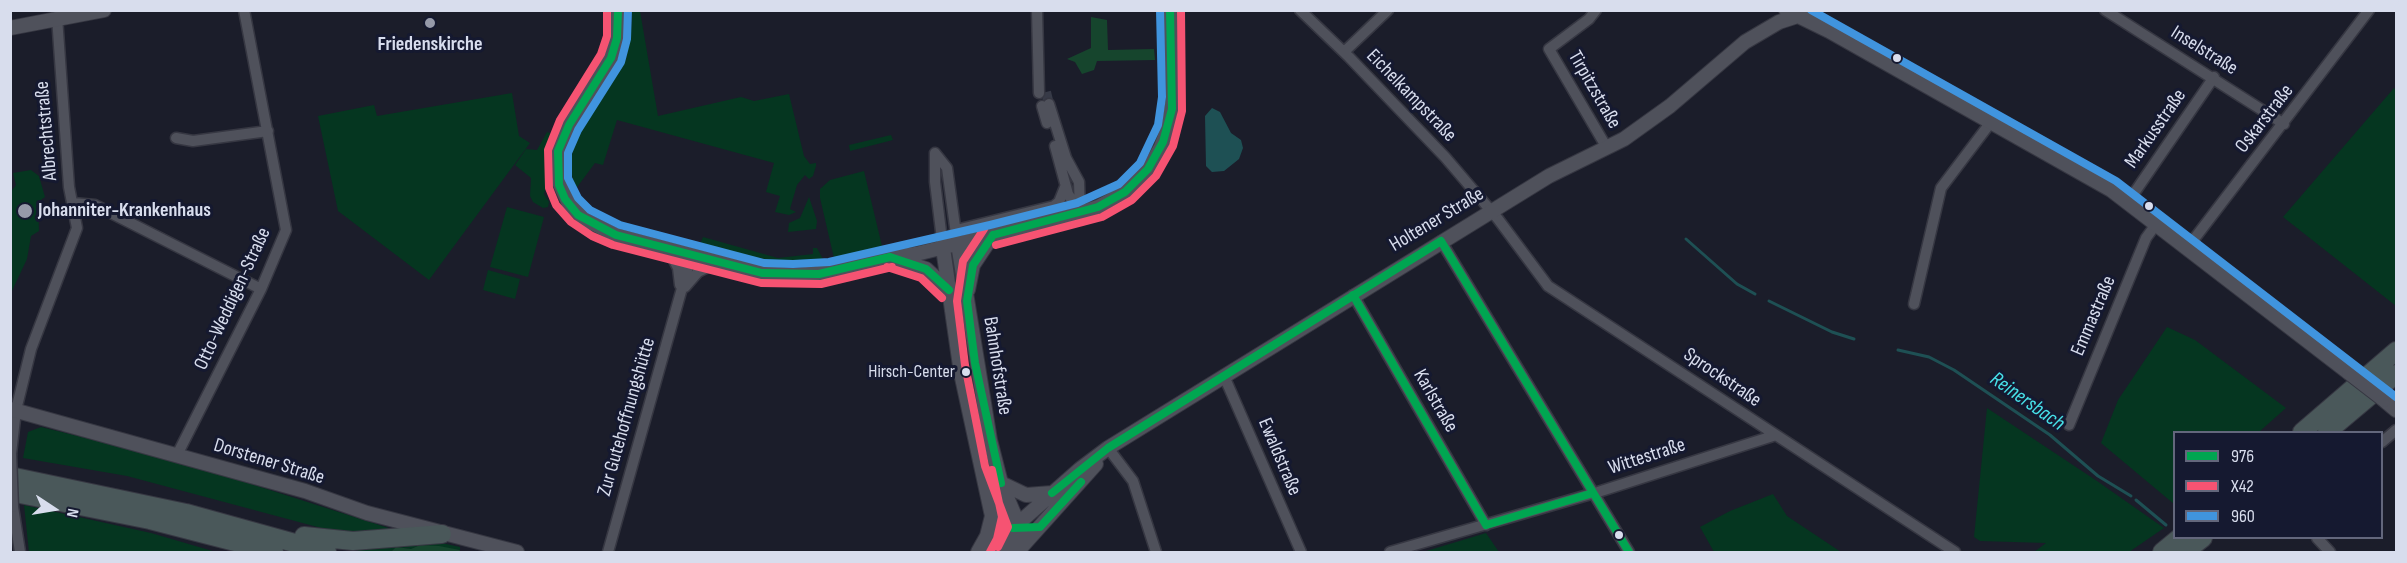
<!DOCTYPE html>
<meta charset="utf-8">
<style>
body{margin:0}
#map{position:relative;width:2407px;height:563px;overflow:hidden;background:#1b1d2a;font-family:"Sofia Sans Condensed",sans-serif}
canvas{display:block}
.frame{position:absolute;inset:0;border:12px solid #d8dded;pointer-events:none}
.legend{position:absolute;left:2173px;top:431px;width:210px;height:108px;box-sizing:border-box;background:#151930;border:2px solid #63677c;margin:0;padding:8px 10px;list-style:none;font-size:18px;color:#d8dded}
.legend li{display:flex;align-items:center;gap:12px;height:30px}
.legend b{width:30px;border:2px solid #63677c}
.north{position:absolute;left:24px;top:479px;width:60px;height:60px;-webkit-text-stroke:4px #151930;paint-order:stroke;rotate:102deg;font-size:16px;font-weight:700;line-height:24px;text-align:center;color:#d8dded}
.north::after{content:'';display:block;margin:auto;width:21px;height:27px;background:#d8dded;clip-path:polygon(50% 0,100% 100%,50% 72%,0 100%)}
</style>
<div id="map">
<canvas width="2407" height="563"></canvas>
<div class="frame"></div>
<ul class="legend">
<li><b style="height:8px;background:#00a651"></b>976</li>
<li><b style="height:8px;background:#f65372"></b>X42</li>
<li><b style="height:8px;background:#4094de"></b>960</li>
</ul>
<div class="north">N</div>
</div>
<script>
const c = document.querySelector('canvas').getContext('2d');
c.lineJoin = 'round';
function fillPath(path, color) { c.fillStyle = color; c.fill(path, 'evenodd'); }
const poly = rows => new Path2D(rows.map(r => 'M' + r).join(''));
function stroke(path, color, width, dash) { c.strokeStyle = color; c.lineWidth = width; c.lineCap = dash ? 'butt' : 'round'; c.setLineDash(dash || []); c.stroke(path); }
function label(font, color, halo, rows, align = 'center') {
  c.font = font + ' "Sofia Sans Condensed",sans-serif'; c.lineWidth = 6; c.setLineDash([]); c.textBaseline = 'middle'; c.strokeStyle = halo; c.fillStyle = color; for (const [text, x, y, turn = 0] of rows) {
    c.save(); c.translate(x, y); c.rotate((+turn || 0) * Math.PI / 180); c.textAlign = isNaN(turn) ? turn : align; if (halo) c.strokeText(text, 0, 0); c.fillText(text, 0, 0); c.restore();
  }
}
fillPath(poly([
 [632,11,640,11,658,116,741,97,754,101,789,94,804,156,810,164,816,163,816,166,813,176,809,179,805,175,797,185,790,209,796,212,789,215,775,212,780,196,766,192,774,163,617,120,603,165,595,163,575,190,570,165,573,149,577,138,626,59,631,31],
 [2394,88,2396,90,2396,306,2283,217],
 [512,93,519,136,530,143,429,280,338,211,318,116,374,105,377,116],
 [547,132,552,134,545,167,547,184,544,194,549,202,548,207,543,208,533,202,530,196,531,178,515,165,526,149,537,150],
 [891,135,893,140,850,151,849,145],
 [31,170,39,176,45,197,38,202,39,231,31,236,27,259,11,293,10,193,16,185,13,173],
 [864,171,882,246,834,258,820,198,820,189,830,180],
 [809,197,817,221,816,229,788,232,789,223,800,218],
 [507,207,544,217,528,277,490,267],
 [703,237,778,258,813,254,813,248,817,248,823,259,801,263,762,261,700,244],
 [488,270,520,279,515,299,483,290],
 [2167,327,2195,340,2286,408,2259,432,2174,432,2174,504,2101,443,2118,400],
 [1987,408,2097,481,2164,528,2129,552,2034,552,2046,543,1980,541,1974,537],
 [41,427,176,460,395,530,353,533,325,529,127,476,23,458,28,432],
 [1773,494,1787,516,1841,552,1714,552,1700,527,1730,511],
 [24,505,151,533,216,552,29,552],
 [1486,533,1499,552,1423,552],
 [432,541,460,547,460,550,420,545,411,549,396,547,391,552,362,552,337,544]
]), '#053620');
fillPath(poly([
 [1091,17,1107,20,1108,50,1154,49,1155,60,1097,61,1094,70,1082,74,1075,62,1067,59,1091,48],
 [420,545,439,546,460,550,459,552,391,552,396,547,411,549]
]), '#16452d');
fillPath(poly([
 [1212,108,1220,112,1231,133,1241,140,1243,148,1239,159,1224,171,1212,172,1206,166,1205,116]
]), '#1e5054');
stroke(poly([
 [1686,239,1737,284,1755,294],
 [1769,301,1832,332,1854,339],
 [1898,350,1929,357,1954,370,2050,435,2098,476,2131,496],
 [2136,500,2166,525]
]), '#1e5054', 3);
stroke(poly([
 [1046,92,1049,104]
]), '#373a47', 10, [10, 5]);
const street = poly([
 [1037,10,1039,93],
 [1300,10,1349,57,1445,157,1498,219,1548,286,1955,552],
 [1596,10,1589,19,1549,49,1607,148],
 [2105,10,2284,124],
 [1344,52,1388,10],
 [1049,104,1066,158,1079,182,1080,213],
 [1042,106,1047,123],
 [176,138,193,141,268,131],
 [1055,146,1068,194,1080,213],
 [935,153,947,168,956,234],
 [935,153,935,182,943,248],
 [2128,202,2214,77],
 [73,203,95,205,261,289],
 [1441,241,1629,552],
 [2188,247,2369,10],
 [943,248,956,230,1054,206,1059,202,1065,187],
 [668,249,678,268,680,285],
 [685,287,698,272,716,263],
 [1353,295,1486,525],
 [1914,304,1941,188,1991,122],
 [1224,376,1301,552],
 [2069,425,2146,238,2157,223],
 [2382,442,2396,430],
 [1108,448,1133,481,1156,552],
 [11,454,16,410,31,349,77,228,69,187,57,17],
 [177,455,261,289,286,230,244,10],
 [13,507,20,552],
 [2317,538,2330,552],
 [608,552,691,256],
 [1390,552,1598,492,1776,435]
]);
const secondary = poly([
 [618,10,617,38,611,58,569,125,558,151,558,180,569,204,584,219,616,235,762,273,793,275,831,272,890,257,916,254,993,235,1080,213,1098,207,1125,192,1148,169,1161,147,1168,128,1173,98,1170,10],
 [1786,10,1829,31,2111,190,2349,373],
 [10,28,104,10],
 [958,244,990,440,1001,483,1020,528,1007,552],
 [943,248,961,373,992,516,987,536,978,552],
 [895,259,926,269,949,290],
 [968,290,973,265,993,235],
 [2384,400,2396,410],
 [10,409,305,491,367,513,517,552],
 [1001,483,1026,495,1052,493],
 [986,552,1080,469,1108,448,1549,176,1624,139,1670,106,1745,42,1779,22,1816,10],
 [1017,552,1096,464]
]);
const highway = poly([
 [2302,432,2396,351],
 [2327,432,2396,374],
 [10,476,186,513,327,552],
 [10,492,150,520,274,552],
 [304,536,353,541,442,534],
 [2162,552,2179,538],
 [2185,552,2203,538]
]);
stroke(street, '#363742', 13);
stroke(secondary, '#363742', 16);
stroke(highway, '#363742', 20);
stroke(street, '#4f515b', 10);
stroke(secondary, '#4f515b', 14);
stroke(highway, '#4a585a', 18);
const streetBridge = poly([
 [11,454,13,507]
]);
const secondaryBridge = poly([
 [2349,373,2384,400]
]);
stroke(streetBridge, '#363742', 13, []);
stroke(secondaryBridge, '#363742', 16, []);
stroke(streetBridge, '#4f515b', 10);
stroke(secondaryBridge, '#4f515b', 14);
stroke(poly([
 [618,10,617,38,611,58,569,125,558,151,559,185,565,199,578,215,616,235,762,273,819,274,890,257],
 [993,235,1098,207,1125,192,1148,169,1163,142,1172,109,1170,10],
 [993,235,973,265,967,301,975,363,1001,483],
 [1441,241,1629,552],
 [890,257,926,269,949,290],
 [1353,295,1486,525],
 [1052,493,1108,448,1441,241],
 [1486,525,1593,493],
 [1013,528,1040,527,1081,482]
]), '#00a651', 8);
stroke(poly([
 [607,10,607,36,601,54,560,120,548,150,549,188,556,205,571,222,592,236,613,245,761,283,821,284,892,267],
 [984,229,963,261,957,301,965,365,985,466,1008,527,998,547],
 [996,245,1102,217,1132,200,1156,176,1173,146,1182,111,1181,10],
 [887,267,921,278,942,298],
 [990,552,997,539,1002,517,992,470]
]), '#f65372', 8);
stroke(poly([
 [628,10,627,39,621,62,578,130,568,153,568,178,578,198,590,210,620,225,764,263,793,264,829,262,990,225,1077,203,1119,184,1140,163,1158,125,1162,97,1160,10],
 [1811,10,2116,181,2396,397]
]), '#4094de', 8);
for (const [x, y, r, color] of [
 [430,23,6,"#969aa9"],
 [1897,58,5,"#d8dded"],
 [2149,206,5,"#d8dded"],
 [25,211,8,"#969aa9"],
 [966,372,5,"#d8dded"],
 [1619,535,5,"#d8dded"]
]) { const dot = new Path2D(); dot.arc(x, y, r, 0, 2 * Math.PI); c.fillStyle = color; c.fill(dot); stroke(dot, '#151930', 2); }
label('18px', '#d8dded', '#151930', [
 ["Hirsch-Center",955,372]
], 'right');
label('bold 20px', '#d8dded', '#151930', [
 ["Friedenskirche",430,45],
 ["Johanniter-Krankenhaus",38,211,"left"]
]);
label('20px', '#d8dded', '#151930', [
 ["Inselstraße",2204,51,32],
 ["Tirpitzstraße",1594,90,60],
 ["Eichelkampstraße",1411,96,46],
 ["Oskarstraße",2265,119,-52],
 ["Markusstraße",2156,129,-55],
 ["Albrechtstraße",47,131,-95],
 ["Holtener Straße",1437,220,-31],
 ["Otto-Weddigen-Straße",233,299,-65],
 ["Emmastraße",2094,316,-67],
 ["Bahnhofstraße",997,366,81],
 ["Sprockstraße",1722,378,34],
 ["Karlstraße",1435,401,60],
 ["Zur Gutehoffnungshütte",627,417,-74],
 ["Ewaldstraße",1279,457,67],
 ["Wittestraße",1647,457,-18],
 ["Dorstener Straße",269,462,17]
]);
label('italic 21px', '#47e0e8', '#151930', [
 ["Reinersbach",2027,402,35]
]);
</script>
